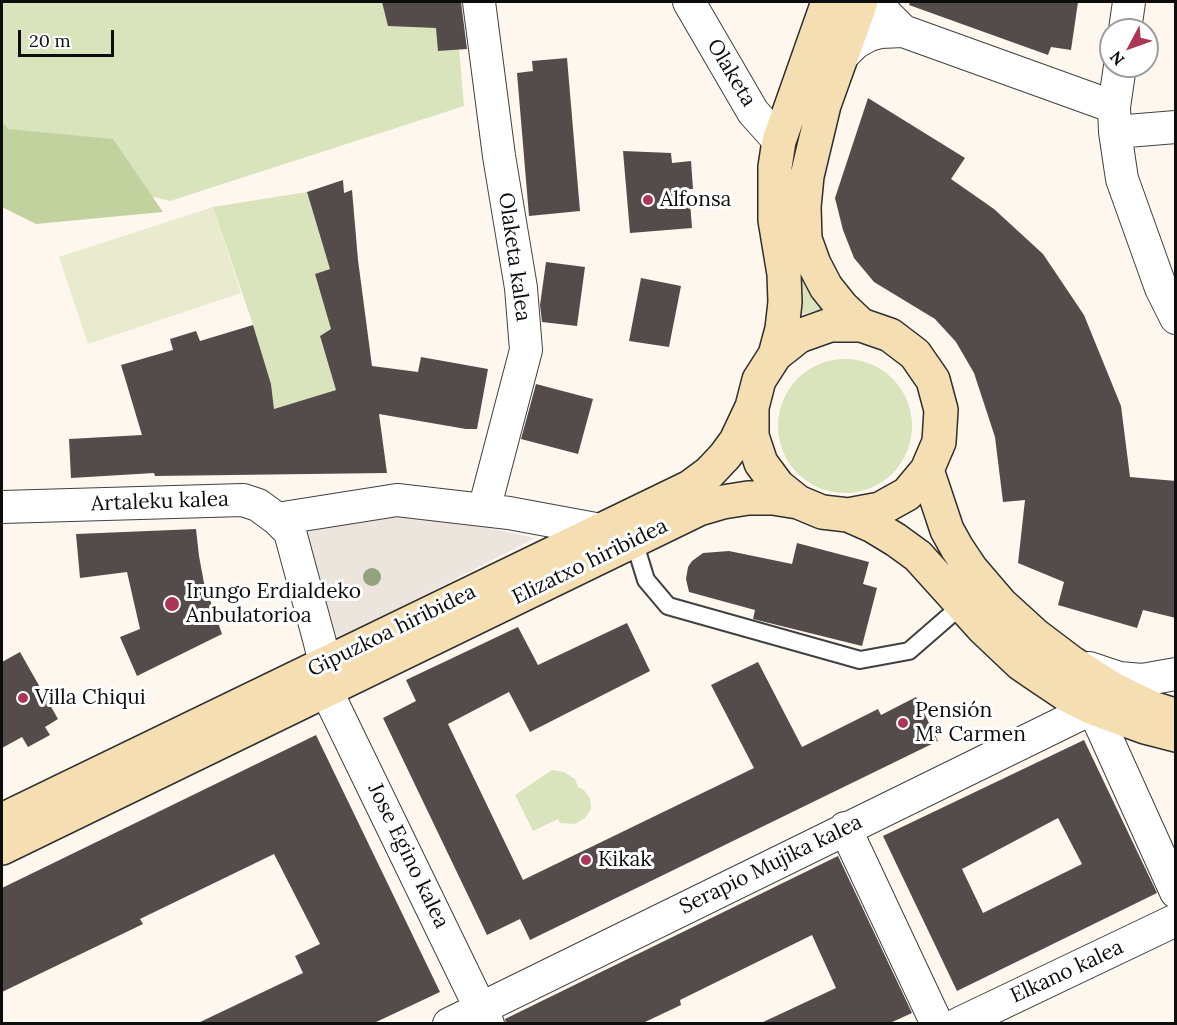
<!DOCTYPE html>
<meta charset="utf-8">
<style>
body{margin:0}
#map{position:relative;width:1177px;height:1025px;overflow:hidden;background:#fdf7ee;font-family:Lora,serif}
canvas{display:block}
.frame{position:absolute;inset:0;border:3px solid #0d0d0d;pointer-events:none}
.north{position:absolute;left:1099px;top:18px;width:60px;height:60px;box-sizing:border-box;background:#fff;border:2px solid #9e9e9e;border-radius:50%;rotate:229deg;font-size:16px;font-weight:700;line-height:24px;text-align:center;color:#0d0d0d}
.north::after{content:'';display:block;margin:auto;width:21px;height:27px;background:#ab3656;clip-path:polygon(50% 0,100% 100%,50% 72%,0 100%)}
.scale{position:absolute;left:18px;top:30px;width:96px;height:27px;box-sizing:border-box;border:3px solid #0d0d0d;border-top:0;padding-left:8px;font-size:18px;line-height:21px;white-space:nowrap;color:#0d0d0d;-webkit-text-stroke:4px #fff;paint-order:stroke}
</style>
<div id="map">
<canvas width="1177" height="1025"></canvas>
<div class="frame"></div>
<div class="north">N</div>
<div class="scale">20 m</div>
</div>
<script>
const c = document.querySelector('canvas').getContext('2d');
c.lineJoin = 'round';
function fillPath(path, color) { c.fillStyle = color; c.fill(path, 'evenodd'); }
const poly = rows => new Path2D(rows.map(r => 'M' + r).join(''));
function stroke(path, color, width, dash) { c.strokeStyle = color; c.lineWidth = width; c.lineCap = dash ? 'butt' : 'round'; c.setLineDash(dash || []); c.stroke(path); }
function label(font, color, halo, rows, align = 'center') {
  c.font = font + ' Lora,serif'; c.lineWidth = 6; c.setLineDash([]); c.textBaseline = 'middle'; c.strokeStyle = halo; c.fillStyle = color; for (const [text, x, y, turn = 0] of rows) {
    c.save(); c.translate(x, y); c.rotate((+turn || 0) * Math.PI / 180); c.textAlign = isNaN(turn) ? turn : align; if (halo) c.strokeText(text, 0, 0); c.fillText(text, 0, 0); c.restore();
  }
}
fillPath(poly([
 [2,2,455,2,464,106,170,201,27,166,2,141],
 [307,192,330,269,315,274,331,329,320,337,336,390,274,409,271,384,253,325,213,207],
 [800,272,804,282,823,309,800,315],
 '778 426a67 67 0 1 1 134 0a67 67 0 1 1-134 0Z',
 [552,770,564,772,575,779,578,787,584,790,590,798,591,809,585,818,575,824,560,823,558,819,533,831,515,795]
]), '#d9e3bc');
fillPath(poly([
 [2,122,8,129,113,139,163,212,36,224,2,207]
]), '#c1d29e');
fillPath(poly([
 [213,207,241,293,88,344,59,257]
]), '#e8ebcd');
fillPath(poly([
 [437,516,535,538,333,642,297,532,359,518]
]), '#ece5de');
fillPath(poly([
 [382,2,461,2,467,49,438,51,436,28,388,26],
 [910,2,1078,2,1071,50,1051,47,1048,55,909,5],
 [567,58,580,211,529,216,517,73,533,71,532,61],
 [868,98,965,158,951,179,994,209,1043,254,1084,315,1121,406,1130,477,1176,481,1176,618,1143,610,1137,628,1058,605,1064,582,1018,563,1025,500,1003,502,995,437,974,373,956,342,935,319,874,282,854,258,843,230,835,198],
 [623,151,671,153,672,163,691,161,693,189,689,189,692,228,630,233],
 [343,180,344,193,352,190,358,260,372,366,418,372,421,357,488,369,477,429,466,429,379,414,387,473,155,476,154,473,71,478,69,439,142,435,121,365,173,350,170,339,196,331,200,341,253,325,271,384,274,409,336,390,320,336,331,329,315,274,330,269,307,192],
 [546,262,585,267,577,326,542,322,540,305],
 [641,278,681,286,669,347,629,341],
 [536,384,593,399,578,454,521,439],
 [196,529,199,556,204,583,222,634,137,676,120,637,140,629,127,572,80,578,76,534],
 [797,543,869,562,863,584,877,588,862,646,753,619,755,610,689,592,686,579,688,567,692,561,703,553,729,551,792,564],
 [627,623,650,671,530,732,509,692,448,724,523,880,754,768,711,685,758,662,802,747,878,709,881,715,916,697,938,741,530,940,520,919,487,935,383,718,416,701,406,680,518,627,538,665],
 [20,652,58,719,45,727,50,735,28,747,22,737,2,748,2,662],
 [316,735,440,992,374,1023,198,1023,303,973,295,956,320,944,274,854,140,919,143,924,2,992,2,888],
 [1084,740,1157,893,957,991,883,836],
 [1058,818,1082,864,983,913,962,869],
 [838,856,912,1013,890,1023,761,1023,836,988,812,935,680,1000,681,1005,643,1023,506,1023,505,1019]
]), '#544c4a');
const lane = poly([
 [634,541,646,580,668,606,860,660,909,651,962,605]
]);
const street = poly([
 [479,2,499,156,521,288,526,350,484,510],
 [689,2,753,112,779,141],
 [879,2,885,13,903,31],
 [1125,30,1129,2],
 [843,55,855,43,869,35,880,32,903,31,1114,107],
 [1120,66,1114,107,1115,132,1122,179,1161,288,1176,318],
 [1115,132,1176,127],
 [2,507,243,500,258,505,277,519,290,532,319,639,325,663,326,690,488,1024],
 [277,519,397,500,509,513,601,530],
 [1089,668,1119,678,1142,680,1176,674],
 [845,828,937,1024],
 [449,1024,1093,708,1176,892],
 [958,1024,1176,920]
]);
const secondary = poly([
 [861,325,842,307,826,287,814,264,805,239,804,207,807,176,824,105,861,2],
 [775,355,782,329,785,302,784,274,775,220,775,167,779,141,828,2],
 [927,470,947,530,957,548,971,569,1001,604,1035,635,1072,663,1111,688,1152,708,1171,714],
 [798,502,778,486,761,463,752,436,752,407,759,380,775,355,799,336,830,325,861,325,890,335,915,354,933,380,941,410,939,442,927,470,907,494,880,509,848,515],
 [2,820,690,487,709,473,725,456,736,441,752,407],
 [2,848,699,509,723,502,748,498,773,498,798,502,822,512,848,515,873,526,896,540,918,556,983,628,1021,664,1037,675,1067,695,1093,708,1145,727,1176,735]
]);
stroke(lane, '#404040', 20);
stroke(street, '#404040', 34);
stroke(secondary, '#2f2f2f', 36);
stroke(lane, '#fff', 16);
stroke(street, '#fff', 32);
stroke(secondary, '#f5deb2', 33);
c.fillStyle = '#93a27f';
for (const [x, y] of [
 [372,577]
]) { c.beginPath(); c.arc(x, y, 9, 0, 2 * Math.PI); c.fill(); }
for (const [x, y, r, color] of [
 [648,200,6,"#ab3656"],
 [172,604,8,"#ab3656"],
 [23,698,6,"#ab3656"],
 [903,723,6,"#ab3656"],
 [586,860,6,"#ab3656"]
]) { const dot = new Path2D(); dot.arc(x, y, r, 0, 2 * Math.PI); c.fillStyle = color; c.fill(dot); stroke(dot, '#fff', 2); }
label('21px', '#0d0d0d', '#fff', [
 ["Olaketa",731,73,59],
 ["Olaketa kalea",514,257,82],
 ["Artaleku kalea",160,502,-2],
 ["Elizatxo hiribidea",590,562,-26],
 ["Gipuzkoa hiribidea",392,631,-26],
 ["Jose Egino kalea",408,856,64],
 ["Serapio Mujika kalea",771,865,-26],
 ["Elkano kalea",1067,972,-25]
]);
label('21px', '#0d0d0d', '#fff', [
 ["Alfonsa",660,200],
 ["Irungo Erdialdeko",186,592],
 ["Anbulatorioa",186,616],
 ["Villa Chiqui",35,698],
 ["Pensión",915,711],
 ["Mª Carmen",915,735],
 ["Kikak",598,860]
], 'left');
</script>
